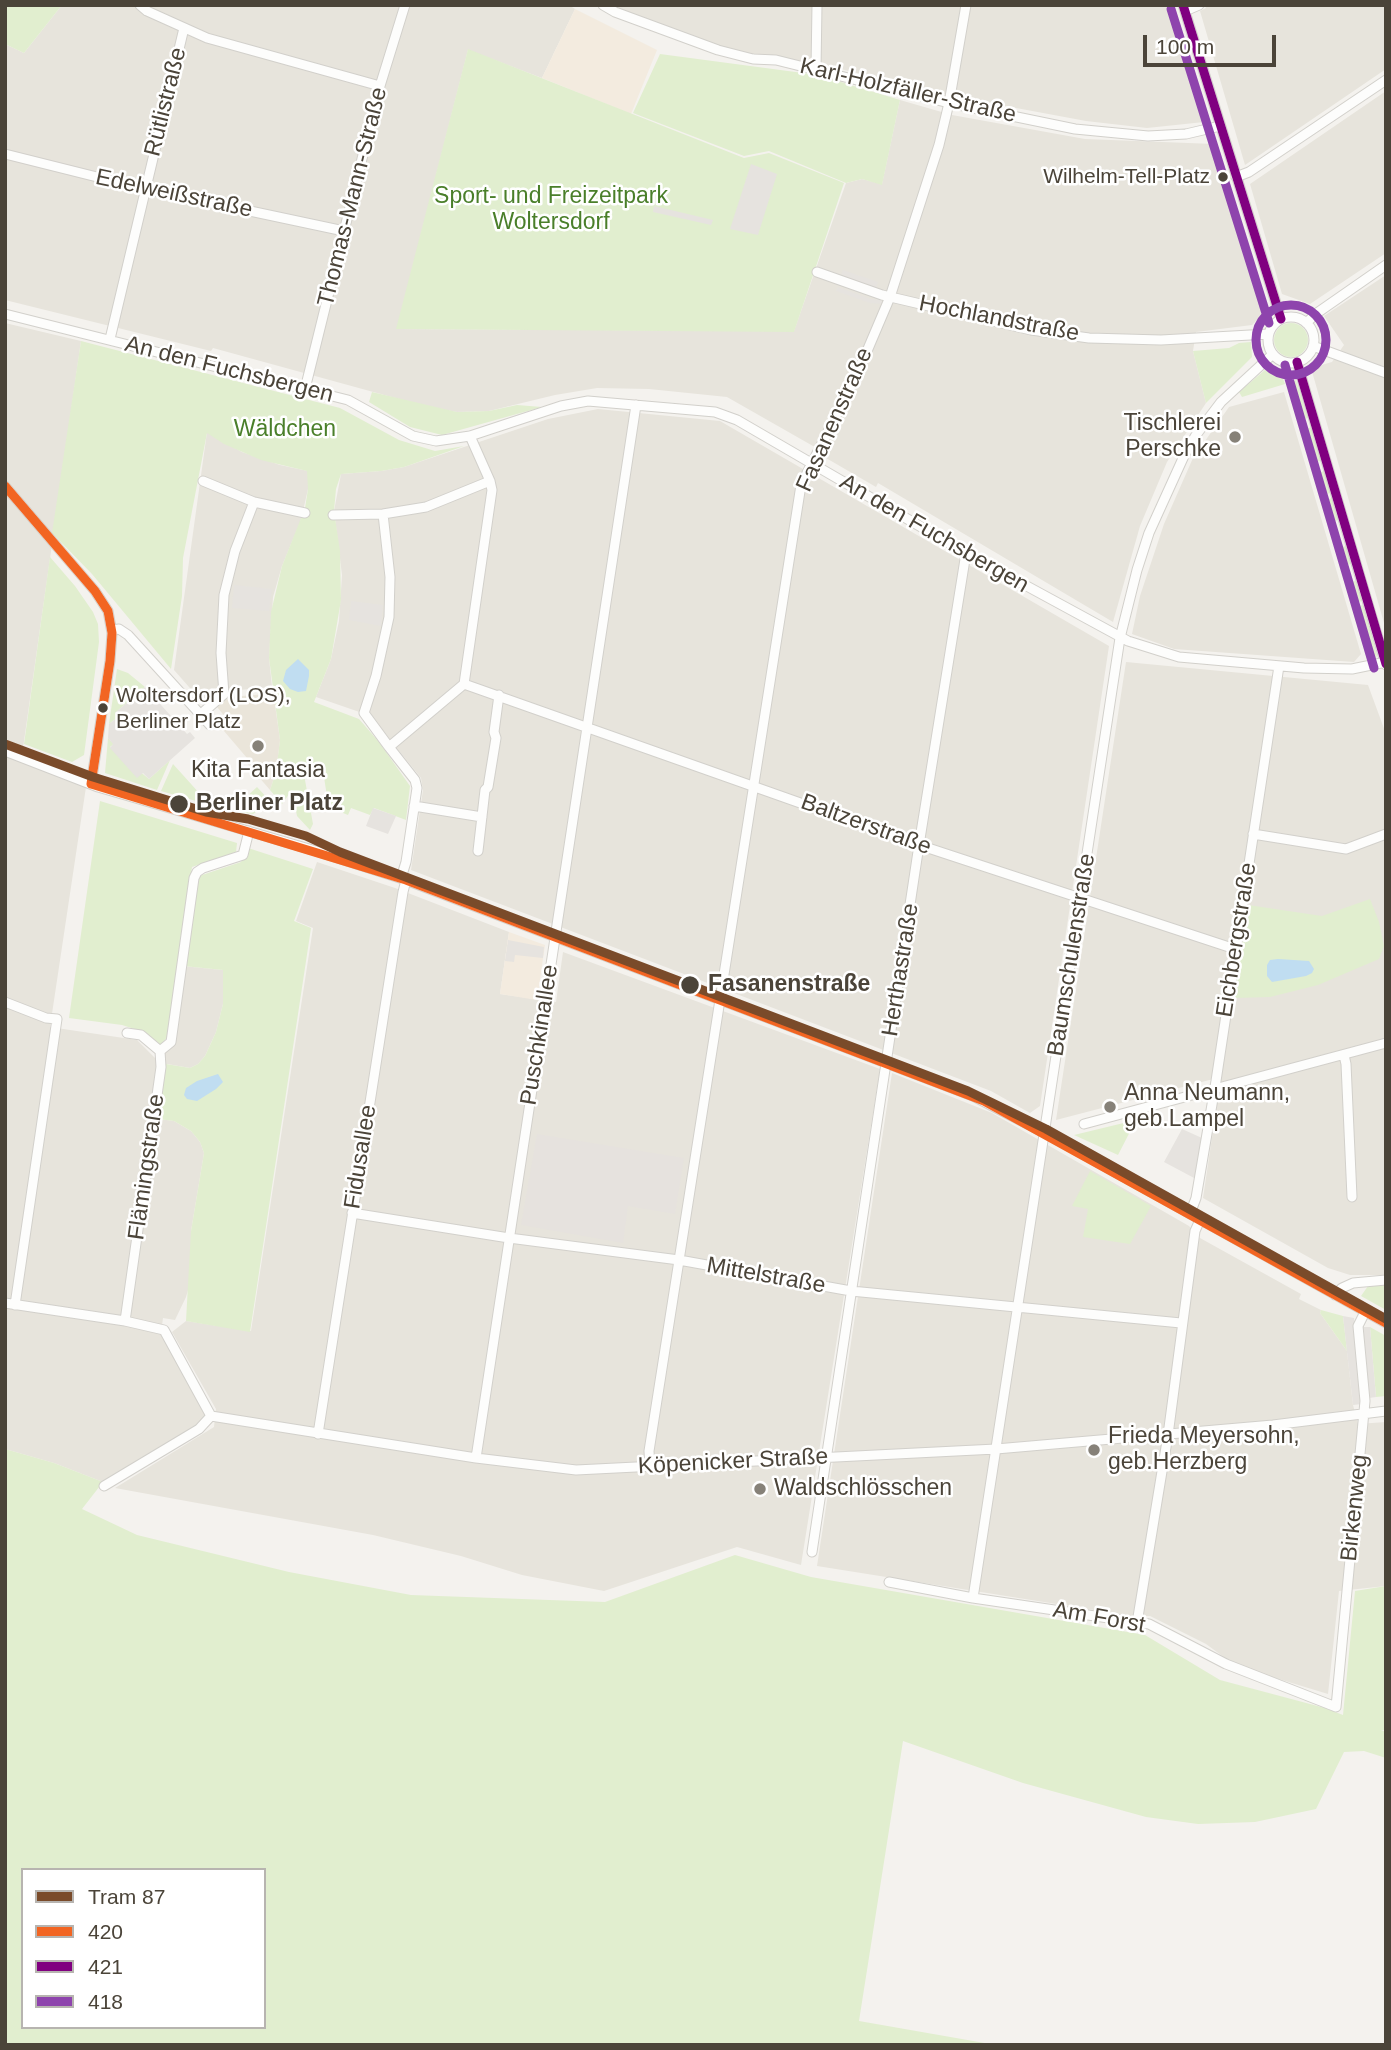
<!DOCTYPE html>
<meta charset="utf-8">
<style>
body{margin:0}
#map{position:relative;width:1391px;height:2050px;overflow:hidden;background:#f4f2ee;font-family:Arial,sans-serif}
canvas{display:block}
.frame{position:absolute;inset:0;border:7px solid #4b4439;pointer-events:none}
.legend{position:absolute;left:21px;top:1868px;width:245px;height:161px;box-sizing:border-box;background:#fff;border:2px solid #b7b4b0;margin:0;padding:9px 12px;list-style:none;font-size:21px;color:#4b4439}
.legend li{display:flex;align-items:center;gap:14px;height:35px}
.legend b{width:35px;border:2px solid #b7b4b0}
.scale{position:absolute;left:1143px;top:35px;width:133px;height:32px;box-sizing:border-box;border:4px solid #4b4439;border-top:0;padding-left:9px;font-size:21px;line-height:24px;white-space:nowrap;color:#4b4439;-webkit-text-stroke:5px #fff;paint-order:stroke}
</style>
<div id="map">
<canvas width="1391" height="2050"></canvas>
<div class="frame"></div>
<ul class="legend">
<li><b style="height:9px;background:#7a4b2a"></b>Tram 87</li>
<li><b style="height:9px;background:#f26522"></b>420</li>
<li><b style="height:9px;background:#800080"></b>421</li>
<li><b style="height:9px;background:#8e44ad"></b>418</li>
</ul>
<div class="scale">100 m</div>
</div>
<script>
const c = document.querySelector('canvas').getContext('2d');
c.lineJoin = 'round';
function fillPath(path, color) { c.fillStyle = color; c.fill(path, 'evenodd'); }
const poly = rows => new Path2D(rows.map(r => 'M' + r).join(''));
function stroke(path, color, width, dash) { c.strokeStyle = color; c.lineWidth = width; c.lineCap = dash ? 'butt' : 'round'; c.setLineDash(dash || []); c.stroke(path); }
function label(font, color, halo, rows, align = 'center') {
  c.font = font + ' Arial,sans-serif'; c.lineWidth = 5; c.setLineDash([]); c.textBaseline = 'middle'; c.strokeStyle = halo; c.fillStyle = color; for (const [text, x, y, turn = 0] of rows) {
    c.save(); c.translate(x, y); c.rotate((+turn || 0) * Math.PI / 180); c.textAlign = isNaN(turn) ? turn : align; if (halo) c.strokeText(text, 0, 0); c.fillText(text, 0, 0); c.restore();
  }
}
fillPath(poly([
 [62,5,569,5,575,9,542,78,468,50,397,329,794,331,846,183,862,179,882,184,900,100,952,115,1085,139,1214,144,1263,314,1252,325,1196,332,1193,351,1206,403,1167,462,1140,526,1113,622,878,483,876,487,826,458,827,454,727,397,649,389,597,388,555,395,489,411,457,412,428,407,213,348,211,351,5,300,5,44,24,53],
 [606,5,1171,5,1204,122,1147,128,1086,121,957,97,828,66,750,54,702,43],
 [1205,5,1386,5,1386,69,1245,165,1200,11,1206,8],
 [1386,91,1386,253,1310,304,1282,294,1250,184],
 [1386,275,1386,630,1311,368,1332,362,1344,345,1324,316],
 [5,323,81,341,21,762,86,787,50,1027,137,1040,156,1059,172,1045,183,966,223,970,223,1004,216,1032,205,1056,198,1064,190,1068,167,1064,159,1119,174,1121,191,1131,200,1142,204,1153,191,1231,191,1280,186,1297,175,1320,163,1318,161,1333,206,1415,197,1427,103,1482,54,1463,5,1449],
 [1284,392,1361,654,1354,662,1174,649,1132,634,1140,596,1164,524,1193,458,1229,407],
 [598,409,720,421,1109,646,1040,1106,1030,1113,991,1091,411,870,423,790,421,778,371,716,316,697,331,659,339,621,342,575,334,511,341,474,381,471,404,467,548,419],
 [207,432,242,452,280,465,308,471,308,489,301,520,282,566,273,597,269,658,272,687,218,692,204,704,174,670],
 [1126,662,1368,685,1386,734,1386,1275,1350,1275,1328,1268,1203,1198,1221,1077,1056,1120],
 [317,862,395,888,509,932,500,994,556,1002,563,952,880,1069,801,1565,737,1547,604,1591,522,1575,461,1556,373,1535,115,1488,214,1427,216,1409,172,1332,186,1321,251,1331,313,928,296,921],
 [892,1073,992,1113,1189,1226,1200,1238,1301,1294,1299,1299,1321,1310,1320,1313,1347,1351,1353,1405,1358,1424,1386,1422,1386,1586,1339,1591,1328,1694,1236,1666,1206,1644,1150,1616,1132,1616,817,1566]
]), '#e7e4dc');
fillPath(poly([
 [575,9,657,50,631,114,542,78],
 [509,932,545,945,537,1000,500,994]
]), '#f3ebdf');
fillPath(poly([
 [537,1134,684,1158,675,1214,628,1206,623,1243,521,1225]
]), '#e6e2de');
fillPath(poly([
 [267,694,274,698,280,740,276,772,270,790,245,761,247,758,218,724,226,718,217,707,229,697]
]), '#eae5da');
fillPath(poly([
 [5,5,62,5,24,53,5,44],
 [468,49,744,158,769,153,844,183,794,332,396,329],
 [660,54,818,75,900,100,882,185,862,179,846,183,769,151,744,156,633,113],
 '1274 340a17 17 0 1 1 34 0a17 17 0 1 1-34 0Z',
 [81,341,340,408,399,440,435,451,464,446,404,467,381,471,341,474,336,489,334,511,340,551,341,600,331,659,314,702,359,719,379,742,410,786,406,820,374,808,370,815,351,808,348,815,343,813,344,809,332,804,329,809,323,771,316,772,315,767,303,769,313,824,310,830,297,816,292,790,282,804,270,790,276,772,280,740,269,658,271,612,282,566,305,508,308,489,307,471,261,460,224,444,207,433,183,558,182,596,171,669,92,574,52,533],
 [1251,342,1252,357,1206,403,1193,351,1229,348,1239,343],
 [1265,370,1282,376,1285,384,1242,397,1239,392],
 [1296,380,1308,418,1300,420,1289,384],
 [372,392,457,412,489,411,517,405,542,407,442,435,410,427,369,402],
 [1312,427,1321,461,1311,463,1302,430],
 [1324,471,1331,493,1321,495,1315,474],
 [1332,498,1338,520,1328,523,1322,501],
 [1346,546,1351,564,1340,566,1335,549],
 [50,557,75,586,93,612,98,624,99,642,84,755,72,762,24,744],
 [1356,581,1362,601,1351,604,1345,583],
 [1363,605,1377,655,1375,660,1368,662,1352,608],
 [117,669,128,673,145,687,115,713,118,717,109,724],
 [108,738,114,744,110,747,149,779,170,760,157,790,105,773],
 [173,764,210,805,161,791],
 [257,787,271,802,253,814,235,811,233,809],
 [100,801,237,843,236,852,192,867,168,1036,160,1046,144,1032,122,1025,69,1018],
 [248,848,313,869,294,921,311,928,250,1332,186,1321,191,1231,204,1153,200,1142,191,1131,174,1121,158,1119,166,1064,190,1068,198,1064,205,1056,216,1032,223,1004,223,970,183,966,196,877,241,862],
 [1370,899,1379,922,1384,946,1379,959,1318,985,1270,997,1234,998,1248,905,1322,916],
 [1136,1120,1118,1155,1074,1135],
 [1090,1171,1151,1206,1130,1244,1083,1237,1088,1209,1072,1206],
 [1386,1285,1386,1310,1361,1296,1368,1286],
 [1321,1310,1343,1316,1347,1351,1320,1313],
 [1370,1327,1386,1336,1386,1396,1376,1397],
 [5,1449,54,1463,103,1482,82,1509,137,1535,289,1572,411,1595,605,1602,735,1555,811,1577,1145,1635,1220,1680,1325,1708,1343,1715,1355,1591,1386,1586,1386,1730,1381,1730,1386,1732,1386,1758,1364,1751,1344,1752,1316,1809,1255,1822,1198,1824,1146,1817,1023,1783,903,1741,859,2021,996,2045,5,2045],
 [23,1870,264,1870,264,2027,23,2027]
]), '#e1eecf');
fillPath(poly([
 [751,164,777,174,758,235,730,229],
 [654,206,713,220,711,225,653,212],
 [843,270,878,282,876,288,841,275],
 [838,287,871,299,884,300,883,304,870,303,836,291],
 [234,585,272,589,269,611,232,608],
 [351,601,383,605,381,626,349,620],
 [145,687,187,734,190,732,195,738,149,779,143,773,137,778,110,748,113,744,108,738,109,724,118,717,115,713],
 [373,808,396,816,388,834,366,826],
 [508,940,544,947,543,958,515,955,514,962,505,961],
 [1182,1129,1202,1138,1196,1179,1164,1162],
 [1343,1316,1354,1318,1362,1404,1353,1405],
 [1362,1327,1370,1327,1376,1397,1369,1398]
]), '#e6e3df');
fillPath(poly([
 [298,659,309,670,309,676,306,691,298,692,290,689,283,681,286,670],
 [1278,959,1309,961,1314,969,1312,973,1306,976,1272,982,1267,976,1267,965,1270,960],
 [218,1074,223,1082,216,1089,197,1101,187,1099,184,1095,186,1088,197,1081]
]), '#c0ddf1');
const minor = poly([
 [140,5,147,11,207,38,380,86],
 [603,5,615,12,718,50,753,59,776,60,949,103,1075,129,1148,136,1186,134,1220,126],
 [1183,5,1281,319],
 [1185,11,1199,5],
 [816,69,817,5],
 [5,154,137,187,344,231],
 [1236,177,1249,172,1386,80],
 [817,272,882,295,1031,330,1089,338,1161,340,1268,334],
 [5,314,348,400,413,436,436,441,470,436,561,406,588,401,715,412,737,420,966,553,1128,641,1179,657,1304,668,1352,669,1386,662],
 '1268 340a23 23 0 1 1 46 0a23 23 0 1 1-46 0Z',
 [1306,323,1317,313,1386,265],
 [110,339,184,28],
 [1313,346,1386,373],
 [1297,362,1386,665],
 [305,389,380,86,405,5],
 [203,481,254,502,305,513],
 [5,486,95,591,108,611,112,633,110,661,91,784],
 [383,514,390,577,389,617,376,676,364,713,389,747],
 [333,515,383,514,426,507,490,481],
 [112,630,119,629,128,635,210,725],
 [464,684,919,845,1235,949],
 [200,715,224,694,221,653,224,595,235,551,254,502],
 [5,751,98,787,316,851,406,880,973,1096,1045,1133,1386,1323],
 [414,806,482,817],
 [1253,834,1346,849,1386,834],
 [478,851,485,790,488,787,496,738,494,732,499,695],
 [401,878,406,862,417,788,415,780,389,747,464,684,492,490,490,481,470,436],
 [5,1002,46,1018,57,1019,15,1305],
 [160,1051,171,1042,194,878,197,872,203,868,243,855,249,831],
 [1344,1055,1346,1064,1352,1197],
 [1084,1124,1386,1043],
 [352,1213,509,1238,679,1260,851,1291,1181,1323],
 [1190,1214,1196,1198,1216,1081,1279,666],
 [1335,1295,1342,1288,1353,1283,1386,1280],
 [5,1303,125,1321,164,1330,211,1416],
 [125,1321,161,1067,160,1051,141,1035,127,1033],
 [318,1434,403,892,406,880],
 [476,1458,636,405],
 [650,1467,649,1451,801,485,859,370,890,297,939,145,949,103,966,5],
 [104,1486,199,1429,211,1416,476,1458,576,1470,996,1449,1273,1425,1386,1411],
 [812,1552,919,845,966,553],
 [889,1582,973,1598,1149,1624,1226,1664,1336,1707,1365,1401,1358,1326,1365,1312],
 [973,1598,1120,638,1137,570,1149,533,1184,456,1196,435,1221,402,1273,354],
 [1137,1623,1168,1435,1195,1231,1200,1220]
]);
stroke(minor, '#d2d0cb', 11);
stroke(minor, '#fdfdfc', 9);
stroke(poly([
 [5,486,95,591,108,611,112,633,110,661,91,784],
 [91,784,406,880,984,1101,1386,1323]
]), '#f26522', 9);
stroke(poly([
 [1183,5,1281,319],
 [1297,362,1386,664]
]), '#800080', 9);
stroke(poly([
 [1171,9,1269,323],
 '1256 340a35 35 0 1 1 70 0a35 35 0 1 1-70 0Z',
 [1285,365,1374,668]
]), '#8e44ad', 9);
stroke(poly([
 [5,744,93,777,206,812,248,819,306,836,340,852,968,1091,1046,1129,1386,1319]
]), '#7a4b2a', 9);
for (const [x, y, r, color] of [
 [1223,177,6,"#4b4439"],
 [1235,437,7,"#868178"],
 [103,708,6,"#4b4439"],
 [258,746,7,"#868178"],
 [179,804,10,"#4b4439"],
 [690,985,10,"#4b4439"],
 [1110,1107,7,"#868178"],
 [1094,1450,7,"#868178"],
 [760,1489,7,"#868178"]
]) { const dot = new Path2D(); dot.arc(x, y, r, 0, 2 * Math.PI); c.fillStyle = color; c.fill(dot); stroke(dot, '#fff', 2.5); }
label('21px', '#4b4439', '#fff', [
 ["Wilhelm-Tell-Platz",1210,177],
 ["Woltersdorf (LOS),",116,696,"left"],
 ["Berliner Platz",116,722,"left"]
], 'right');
label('23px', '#4b4439', '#fff', [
 ["Karl-Holzfäller-Straße",908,91,13],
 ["Rütlistraße",166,102,-76],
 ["Edelweißstraße",174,194,12],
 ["Thomas-Mann-Straße",353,197,-76],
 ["Hochlandstraße",999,319,11],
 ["An den Fuchsbergen",229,370,14],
 ["Fasanenstraße",835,420,-66],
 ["An den Fuchsbergen",934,534,30],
 ["Baltzerstraße",866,825,20],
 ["Eichbergstraße",1237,940,-81],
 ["Baumschulenstraße",1072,955,-81],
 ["Herthastraße",901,970,-81],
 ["Puschkinallee",540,1035,-81],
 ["Fidusallee",361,1157,-81],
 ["Flämingstraße",147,1167,-82],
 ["Mittelstraße",766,1276,10],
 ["Köpenicker Straße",733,1462,-3],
 ["Birkenweg",1355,1508,-84],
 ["Am Forst",1099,1618,10]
]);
label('23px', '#4a7f2a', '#fff', [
 ["Sport- und Freizeitpark",551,197],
 ["Woltersdorf",551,223],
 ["Wäldchen",285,430]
]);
label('23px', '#4b4439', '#fff', [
 ["Tischlerei",1221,424,"right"],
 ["Perschke",1221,450,"right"],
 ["Kita Fantasia",258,771,"center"],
 ["Anna Neumann,",1124,1094],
 ["geb.Lampel",1124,1120],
 ["Frieda Meyersohn,",1108,1437],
 ["geb.Herzberg",1108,1463],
 ["Waldschlösschen",774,1489]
], 'left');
label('bold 23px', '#4b4439', '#fff', [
 ["Berliner Platz",196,804],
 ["Fasanenstraße",708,985]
], 'left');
</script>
